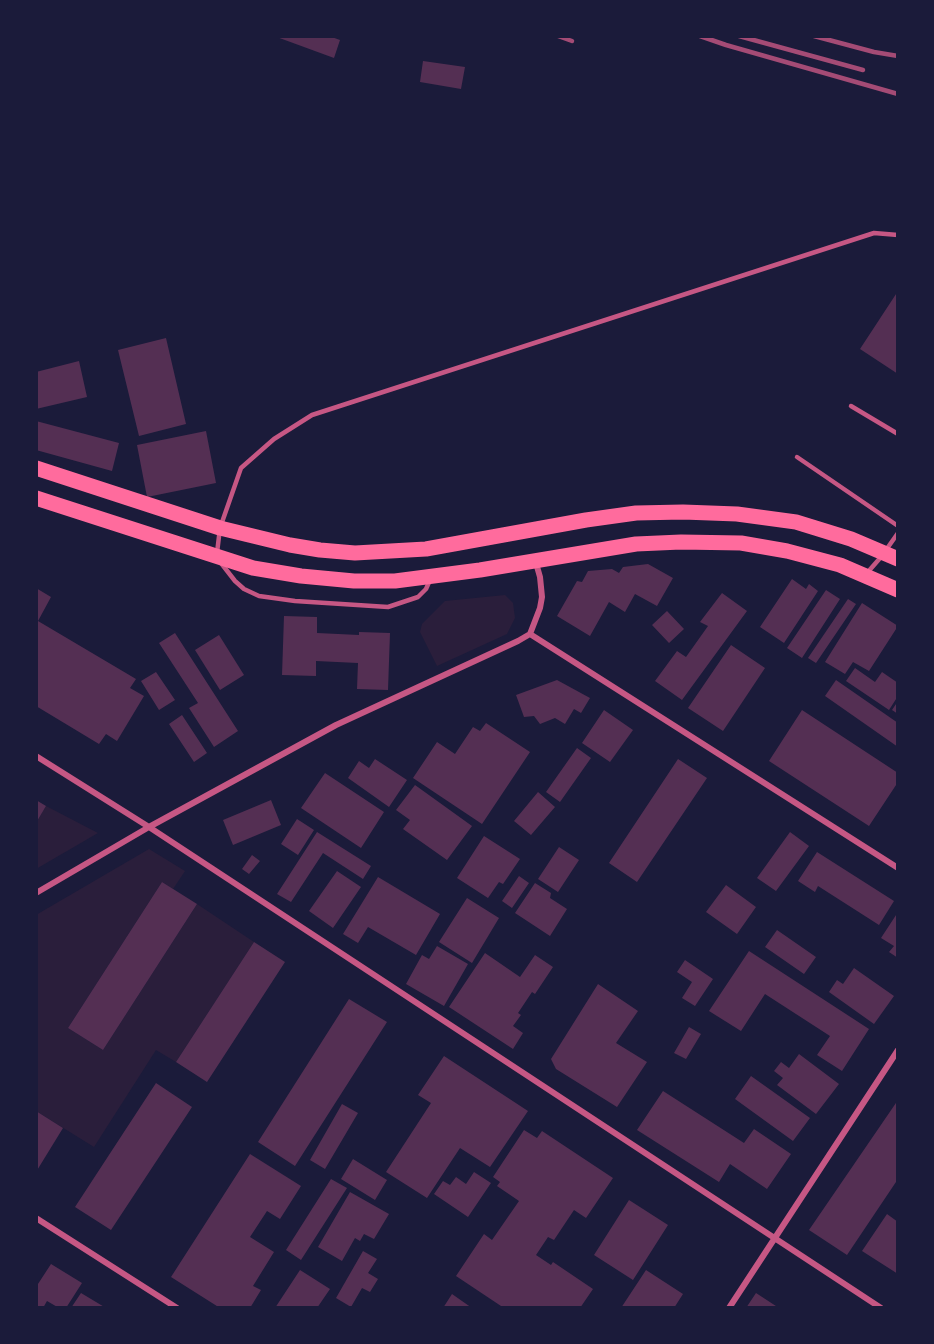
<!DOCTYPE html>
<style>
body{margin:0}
#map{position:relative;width:934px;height:1344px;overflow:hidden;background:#1b1b3a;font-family:"Work Sans",sans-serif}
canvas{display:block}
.frame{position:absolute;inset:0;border:38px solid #1b1b3a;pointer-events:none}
</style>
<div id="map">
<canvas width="934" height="1344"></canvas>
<div class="frame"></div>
</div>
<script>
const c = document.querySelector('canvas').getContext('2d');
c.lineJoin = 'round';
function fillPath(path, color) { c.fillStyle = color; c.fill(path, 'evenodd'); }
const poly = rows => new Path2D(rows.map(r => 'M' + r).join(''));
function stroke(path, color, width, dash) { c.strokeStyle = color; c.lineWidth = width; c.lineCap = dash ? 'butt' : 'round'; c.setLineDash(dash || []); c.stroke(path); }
fillPath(poly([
 [505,595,513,603,515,618,507,634,437,666,420,632,422,624,445,601],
 [46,806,98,833,36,869,36,823],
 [149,849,185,871,173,889,162,882,68,1028,103,1050,197,904,254,942,176,1062,156,1050,94,1147,36,1111,36,915]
]), '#2a1e3b');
fillPath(poly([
 [274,36,329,36,340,40,334,58],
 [423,61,465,67,461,89,420,82],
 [898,291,898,374,860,349],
 [166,338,186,424,139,436,118,350],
 [79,361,87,397,36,409,36,372],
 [36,421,119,443,112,471,36,450],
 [206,431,216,483,147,497,137,445],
 [648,564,673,578,657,606,635,594,625,612,609,602,590,636,557,616,577,581,582,582,588,571,612,569,619,573,623,567],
 [792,579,806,589,809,584,818,591,784,643,760,627],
 [36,588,51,597,38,621,136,679,130,688,144,696,117,741,106,734,99,744,36,706],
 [826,590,840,599,802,658,787,648],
 [722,593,747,611,682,700,655,681,677,651,686,657,708,626,700,622],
 [848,599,856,604,816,663,808,658],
 [862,603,898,626,869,671,853,662,845,674,825,662],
 [667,611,684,629,669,643,652,625],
 [284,616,317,617,317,633,359,635,359,632,390,633,388,690,357,689,358,663,316,661,316,676,282,675],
 [175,633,238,731,214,747,189,708,198,703,159,643],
 [219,635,244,675,220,690,195,650],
 [731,645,765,668,723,731,688,708],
 [855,668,875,682,882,672,898,683,898,696,889,710,846,681],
 [156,672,175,700,159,710,141,681],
 [557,680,590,698,581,713,574,709,565,724,555,718,540,724,534,716,524,717,516,695],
 [836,680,898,723,898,747,825,696],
 [898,701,898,714,892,710],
 [604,710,633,730,610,762,582,743],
 [802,710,898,773,898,782,869,826,769,761],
 [182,715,207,753,194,762,169,724],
 [486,723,530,752,482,824,413,778,437,742,455,754,473,727,480,731],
 [577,748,591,758,560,802,546,792],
 [375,759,407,780,389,807,348,778,359,761,369,768],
 [678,759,707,778,637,882,609,863],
 [325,773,384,812,361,848,301,808],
 [415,785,472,826,447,860,403,829,410,820,396,810],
 [538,792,555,807,531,835,514,821],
 [36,800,46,806,36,823],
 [271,800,281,825,233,845,223,820],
 [297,819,314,830,298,855,281,844],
 [317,832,371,866,363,879,323,853,291,902,277,894],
 [790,832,809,846,776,891,757,878],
 [484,836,520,859,503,884,499,882,488,898,457,878],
 [559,847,579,860,558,892,538,879],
 [817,852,894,901,879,925,818,886,815,892,798,881],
 [252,855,260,861,249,874,242,869],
 [337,871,361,887,333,928,309,911],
 [519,876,529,883,512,908,502,901],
 [378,877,440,914,416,955,368,927,358,943,343,934],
 [162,882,197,904,103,1050,68,1028],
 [535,883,551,893,550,898,567,909,550,936,515,913],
 [726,885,756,907,737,934,706,912],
 [467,898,499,918,472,963,439,942],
 [898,912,898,958,889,952,894,946,881,938],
 [777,930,816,957,804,974,765,947],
 [254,942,285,962,207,1082,176,1062],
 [437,946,468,964,444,1006,406,984,422,955,429,959],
 [749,951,869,1029,842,1071,817,1055,830,1036,765,994,741,1031,709,1011],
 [485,953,520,977,535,955,553,967,535,994,532,992,518,1013,521,1015,513,1026,523,1033,513,1049,449,1007],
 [685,960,713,979,695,1006,682,998,692,982,677,972],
 [854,968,894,996,874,1024,829,992,837,980,843,984],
 [598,984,638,1011,616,1043,647,1062,617,1107,556,1069,551,1059],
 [349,999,387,1022,295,1166,258,1142],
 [689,1027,701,1034,686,1059,674,1053],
 [799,1054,839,1084,816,1114,777,1085,783,1078,774,1071,781,1062,789,1068],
 [444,1056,528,1111,490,1167,460,1148,427,1198,386,1172,431,1103,418,1095],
 [751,1076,810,1118,793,1141,735,1099],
 [156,1083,192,1107,111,1230,75,1207],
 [663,1091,744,1143,754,1129,791,1154,767,1189,730,1164,719,1182,637,1130],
 [898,1100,898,1179,847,1255,809,1230],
 [342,1104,358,1113,325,1169,310,1160],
 [36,1111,63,1128,36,1172],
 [524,1130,537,1138,542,1131,613,1178,586,1218,574,1210,554,1240,548,1237,536,1255,551,1265,553,1262,593,1289,580,1308,504,1308,456,1276,484,1234,492,1240,519,1201,497,1186,500,1182,493,1177],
 [250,1154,301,1186,280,1219,267,1211,250,1237,274,1252,253,1286,261,1290,250,1308,220,1308,171,1277],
 [353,1159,387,1180,375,1200,341,1179],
 [474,1172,491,1183,468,1217,434,1194,443,1181,450,1185,456,1177,466,1184],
 [331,1179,347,1188,301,1260,286,1250],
 [350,1192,389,1214,374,1239,364,1234,360,1241,355,1238,342,1261,318,1247],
 [629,1200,668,1225,633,1280,594,1255],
 [887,1214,898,1222,898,1274,862,1251],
 [363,1251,377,1259,368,1273,378,1279,370,1292,362,1288,351,1307,336,1298],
 [51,1264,82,1283,66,1308,59,1308,47,1301,43,1308,36,1308,36,1287],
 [300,1270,330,1289,317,1308,275,1308],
 [646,1270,683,1294,674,1308,621,1308],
 [81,1293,106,1308,71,1308],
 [756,1293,779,1308,746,1308],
 [452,1294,472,1308,443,1308]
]), '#542f53');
stroke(poly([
 [851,406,898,434],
 [797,457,898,526],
 [886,550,898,533],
 [217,553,220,528,241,468,274,439,312,415,874,233,898,235],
 [221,563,235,581,244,589,259,596,295,601,388,607,418,597,426,589,430,580],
 [867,573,881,557]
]), '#c65784', 4.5);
stroke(poly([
 [530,634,898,868],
 [36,756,149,827,881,1308],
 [36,893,149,827,336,725,518,641,530,634,540,608,542,597,540,577,536,563],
 [36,1218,177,1308],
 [729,1308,898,1050]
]), '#c65784', 6);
stroke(poly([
 [36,468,220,528,290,545,320,550,355,553,426,549,586,520,636,513,683,512,737,514,796,522,851,539,898,559],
 [36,498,253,568,301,576,354,581,395,581,480,570,636,544,681,542,741,543,787,551,840,565,898,590]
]), '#ff6b9d', 15);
stroke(poly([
 [558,36,572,41],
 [700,36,726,45,898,94],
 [739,36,863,70],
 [814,36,874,52,898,56]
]), '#a44b75', 4.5);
</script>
